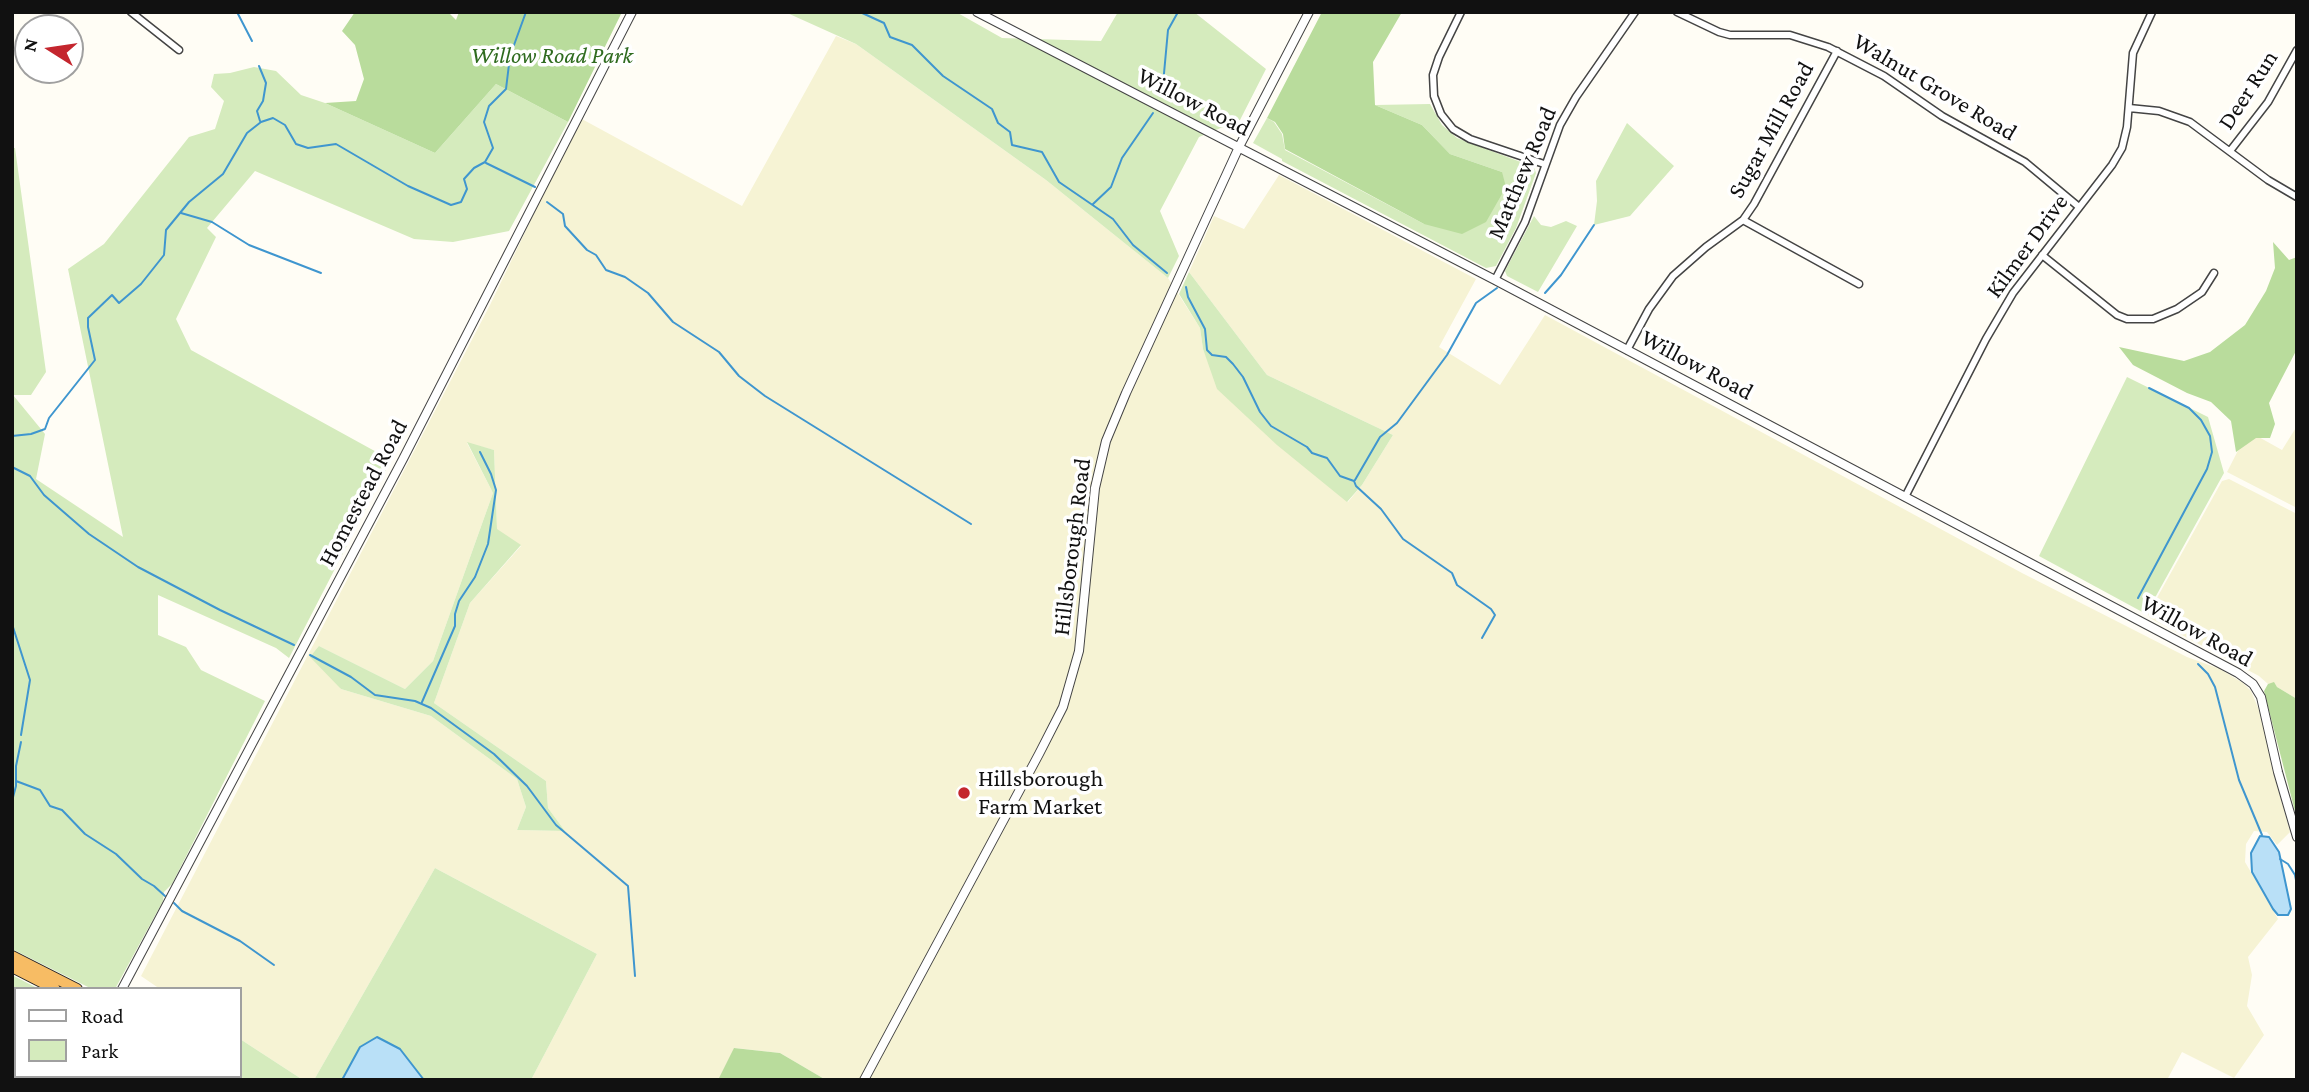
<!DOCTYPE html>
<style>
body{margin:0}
#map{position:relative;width:2309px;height:1092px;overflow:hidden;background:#fffdf5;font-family:"Crimson Pro",serif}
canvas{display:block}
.frame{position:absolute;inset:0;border:14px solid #111;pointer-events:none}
.legend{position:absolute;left:14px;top:987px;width:228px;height:91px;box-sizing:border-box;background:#fff;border:2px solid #a0a0a0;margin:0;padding:9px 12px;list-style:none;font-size:21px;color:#111}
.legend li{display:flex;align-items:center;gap:14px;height:35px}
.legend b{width:35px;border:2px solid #a0a0a0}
.north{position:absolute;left:14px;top:14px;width:70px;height:70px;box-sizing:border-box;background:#fff;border:2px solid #a0a0a0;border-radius:50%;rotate:282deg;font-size:19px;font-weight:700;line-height:28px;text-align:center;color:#111}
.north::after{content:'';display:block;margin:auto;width:24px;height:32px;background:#c4262e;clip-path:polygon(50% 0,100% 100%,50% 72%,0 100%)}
</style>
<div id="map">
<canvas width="2309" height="1092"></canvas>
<div class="frame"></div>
<ul class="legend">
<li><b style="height:9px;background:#fff"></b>Road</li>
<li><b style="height:19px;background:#d5ebbd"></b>Park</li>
</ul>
<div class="north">N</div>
</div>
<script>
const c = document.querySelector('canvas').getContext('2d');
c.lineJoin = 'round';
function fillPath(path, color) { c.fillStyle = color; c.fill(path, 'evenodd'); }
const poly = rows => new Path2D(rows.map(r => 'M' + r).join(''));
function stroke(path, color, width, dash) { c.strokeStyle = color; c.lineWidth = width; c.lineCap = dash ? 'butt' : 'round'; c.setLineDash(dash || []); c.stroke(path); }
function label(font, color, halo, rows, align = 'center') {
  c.font = font + ' "Crimson Pro",serif'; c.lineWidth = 7; c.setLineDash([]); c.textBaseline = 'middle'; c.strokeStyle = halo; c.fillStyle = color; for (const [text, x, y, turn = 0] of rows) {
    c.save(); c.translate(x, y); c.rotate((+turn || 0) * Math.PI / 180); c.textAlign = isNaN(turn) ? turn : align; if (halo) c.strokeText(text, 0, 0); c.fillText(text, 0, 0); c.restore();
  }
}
fillPath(poly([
 [836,36,856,44,1046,180,1168,278,1200,328,1203,349,1210,366,1348,502,1362,485,1393,435,1267,375,1189,272,1214,216,1244,229,1279,175,1476,279,1439,347,1500,385,1545,315,2022,573,2187,657,2220,669,2243,683,2251,691,2259,710,2274,775,2290,832,2277,845,2267,832,2254,831,2246,844,2245,862,2278,919,2248,957,2252,975,2247,1006,2264,1035,2234,1078,2182,1052,2167,1080,826,1080,780,1053,735,1048,718,1080,531,1080,597,954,435,868,314,1080,303,1080,240,1039,240,989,160,989,141,976,490,305,580,118,742,206],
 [467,443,494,450,497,530,521,546,470,603,434,703,546,781,548,808,565,831,517,830,526,807,517,779,431,716,341,689,319,646,405,689,433,661,493,493],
 [2297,426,2297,508,2227,472,2248,431,2282,450],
 [2229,479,2297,514,2297,699,2277,687,2274,683,2268,684,2259,676,2150,618,2148,614,2222,481]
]), '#f6f3d4');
fillPath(poly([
 [785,12,956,12,1002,38,1101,41,1118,12,1194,12,1266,69,1240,120,1199,137,1160,211,1179,256,1168,278,1046,180,856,44],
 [254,67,276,71,301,95,325,103,435,153,496,84,568,122,509,231,453,242,414,239,255,171,207,228,216,237,176,319,191,350,391,460,289,658,276,648,158,595,158,635,186,647,201,670,265,701,172,884,164,892,163,901,115,989,92,989,12,949,12,148,15,148,46,372,31,395,13,395,45,434,36,479,123,537,68,269,104,244,189,137,215,129,224,101,211,87,214,74,230,73],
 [1430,104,1442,125,1457,138,1534,167,1536,173,1516,228,1496,266,1486,268,1282,161,1282,159,1253,143,1267,118,1274,122,1282,134,1285,150,1424,224,1502,172,1450,154,1422,125,1375,105],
 [1627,123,1674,166,1630,216,1594,225,1597,201,1596,181],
 [1534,216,1541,225,1551,227,1566,221,1577,226,1538,292,1507,276,1505,271],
 [1189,272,1267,375,1393,435,1362,485,1347,502,1277,445,1217,389,1203,349,1200,328,1179,294],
 [2127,377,2208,417,2224,473,2146,614,2039,556],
 [467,442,494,450,497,529,521,545,470,603,434,703,546,781,548,808,565,831,517,830,526,807,517,779,431,716,341,689,310,657,319,646,405,689,433,661,493,493],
 [435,868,597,954,531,1080,314,1080],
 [12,975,39,989,16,989,16,1076,69,1076,67,1080,12,1080],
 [240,1039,303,1080,245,1080,240,1076],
 [82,1076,184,1076,189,1080,81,1080]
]), '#d5ebbd');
fillPath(poly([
 [355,12,448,12,456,20,459,12,622,12,568,122,496,84,435,153,325,103,356,101,364,79,355,45,342,31],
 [1322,12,1402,12,1373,62,1375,105,1422,125,1450,154,1502,172,1506,187,1486,222,1462,234,1424,224,1285,149,1283,134,1275,122,1267,118],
 [2273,242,2289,260,2297,257,2297,349,2269,403,2275,424,2270,438,2256,438,2236,452,2231,421,2211,402,2187,393,2133,365,2119,347,2184,361,2210,352,2245,325,2266,291,2275,268],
 [2274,682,2277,687,2297,699,2297,819,2264,691,2268,684],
 [734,1048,780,1053,826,1080,718,1080]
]), '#b9dc9c');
const water = poly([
 [2260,836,2269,837,2279,852,2291,909,2288,915,2278,915,2273,909,2252,872,2251,853,2260,836],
 [377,1037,400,1049,424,1080,342,1080,360,1047,377,1037]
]);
fillPath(water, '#b9e0f7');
stroke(water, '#3f96cf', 2);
stroke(poly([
 [237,12,252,41],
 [860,12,884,23,890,37,912,45,943,76,992,109,998,123,1010,132,1012,145,1042,152,1059,182,1113,219,1133,245,1167,273],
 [259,66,266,83,263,101,257,111,260,121],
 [1162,95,1168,30,1178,12],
 [486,163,535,187],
 [547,202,563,214,565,226,587,250,596,255,606,270,625,277,648,293,673,322,719,352,739,376,765,396,971,524],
 [1093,204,1111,187,1122,158,1153,113],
 [181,213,212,222,249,245,321,273],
 [1186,287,1188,297,1205,329,1207,350,1212,355,1226,357,1233,364,1243,377,1260,412,1271,426,1307,447,1312,453,1327,458,1340,476,1354,481,1356,486,1381,509,1403,539,1452,573,1457,585,1491,609,1495,615,1482,638],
 [1545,293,1561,275,1594,225],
 [12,436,31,434,45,429,49,418,95,360,88,327,88,318,112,295,119,303,141,284,164,255,166,230,189,202,223,174,247,133,261,122,273,118,285,125,296,144,308,148,336,144,408,186,451,205,461,202,467,189,464,179,474,168,485,162,493,148,484,122,489,106,506,89,510,56,526,12],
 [12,467,30,476,44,495,89,534,138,567,220,610,294,645],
 [1355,480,1380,437,1397,423,1447,355,1476,303,1497,288],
 [2138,598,2207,469,2212,452,2210,436,2201,420,2189,408,2149,388],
 [12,624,30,680,21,735],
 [310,655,351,677,375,695,415,701,431,708,494,754,527,786,556,825,628,886,635,976],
 [2198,664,2208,674,2215,687,2239,780,2262,835],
 [422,702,455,626,455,614,459,601,475,577,488,544,496,490,491,474,480,452],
 [16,781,40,790,50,806,62,810,85,834,116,854,142,879,154,886,165,896],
 [12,801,16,786,16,766,21,742],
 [2280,859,2288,864,2295,875,2297,885],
 [174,903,182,911,240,941,274,965]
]), '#3f96cf', 2);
const minor = poly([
 [131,12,179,50],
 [1461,12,1439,57,1433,75,1434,96,1441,114,1453,129,1470,139,1544,164],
 [1677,12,1719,32,1730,35,1790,35,1828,47,1884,76,1942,116,2025,162,2079,207],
 [2129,108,2159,111,2190,122,2268,180,2297,197],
 [2230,151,2268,102,2297,50],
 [1743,220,1859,284],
 [2042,255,2117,315,2127,319,2153,319,2177,309,2202,292,2214,273],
 [1495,280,1525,222,1560,125,1576,97,1635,12],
 [1627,350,1649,309,1673,276,1706,247,1743,220,1754,204,1837,51],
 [1905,497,1986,339,2013,293,2112,165,2122,148,2127,127,2133,53,2152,12]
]);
const tertiary = poly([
 [977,12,1495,280,2238,673,2253,684,2261,697,2278,772,2297,837],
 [122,989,403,459,632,12],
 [75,1080,77,1076],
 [864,1080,1039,754,1063,707,1079,651,1095,488,1106,441,1126,393,1239,147,1309,12]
]);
const trunk = poly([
 [12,956,77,989],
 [12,967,55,989],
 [203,1076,208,1080],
 [220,1076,225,1080]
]);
stroke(minor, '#444', 9);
stroke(tertiary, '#444', 10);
stroke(trunk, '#222', 12);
stroke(minor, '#fff', 6);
stroke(tertiary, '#fff', 8);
stroke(trunk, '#f7bc64', 10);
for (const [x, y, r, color] of [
 [964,793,7,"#c4262e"]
]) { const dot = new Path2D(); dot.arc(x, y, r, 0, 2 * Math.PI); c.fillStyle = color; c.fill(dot); stroke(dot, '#fff', 2.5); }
label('italic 24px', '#2f6b1f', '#fff', [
 ["Willow Road Park",552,56]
]);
label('24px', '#111', '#fff', [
 ["Walnut Grove Road",1935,87,31],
 ["Deer Run",2248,90,-57],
 ["Willow Road",1194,102,27],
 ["Sugar Mill Road",1771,130,-61],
 ["Matthew Road",1522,173,-67],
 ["Kilmer Drive",2027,246,-54],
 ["Willow Road",1697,365,28],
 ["Homestead Road",363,493,-62],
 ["Hillsborough Road",1072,547,-83],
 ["Willow Road",2197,631,29]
]);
label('24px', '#111', '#fff', [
 ["Hillsborough",978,779],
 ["Farm Market",978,807]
], 'left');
</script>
